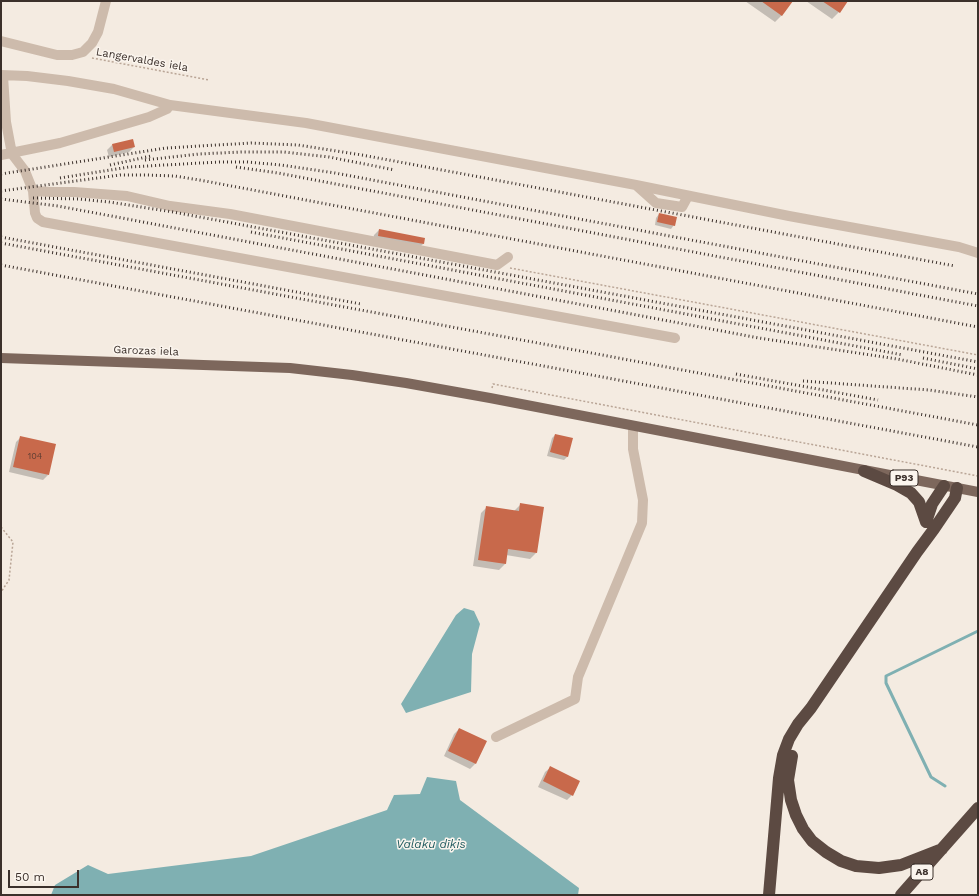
<!DOCTYPE html>
<meta charset="utf-8">
<style>
body{margin:0}
#map{position:relative;width:979px;height:896px;overflow:hidden;background:#f4ebe1;font-family:"Work Sans",sans-serif}
canvas{display:block}
.frame{position:absolute;inset:0;border:2px solid #3b302b;pointer-events:none}
.scale{position:absolute;left:8px;top:870px;width:71px;height:18px;box-sizing:border-box;border:2px solid #3b302b;border-top:0;padding-left:5px;font-size:12px;line-height:14px;white-space:nowrap;color:#3b302b;-webkit-text-stroke:3px #fbf5ee;paint-order:stroke}
</style>
<div id="map">
<canvas width="979" height="896"></canvas>
<div class="frame"></div>
<div class="scale">50 m</div>
</div>
<script>
const c = document.querySelector('canvas').getContext('2d');
c.lineJoin = 'round';
function fillPath(path, color) { c.fillStyle = color; c.fill(path, 'evenodd'); }
const poly = rows => new Path2D(rows.map(r => 'M' + r).join(''));
function stroke(path, color, width, dash) { c.strokeStyle = color; c.lineWidth = width; c.lineCap = dash ? 'butt' : 'round'; c.setLineDash(dash || []); c.stroke(path); }
function label(font, color, halo, rows, align = 'center') {
  c.font = font + ' "Work Sans",sans-serif'; c.lineWidth = 3; c.setLineDash([]); c.textBaseline = 'middle'; c.strokeStyle = halo; c.fillStyle = color; for (const [text, x, y, turn = 0] of rows) {
    c.save(); c.translate(x, y); c.rotate((+turn || 0) * Math.PI / 180); c.textAlign = isNaN(turn) ? turn : align; if (halo) c.strokeText(text, 0, 0); c.fillText(text, 0, 0); c.restore();
  }
}
fillPath(poly([
 [464,608,474,611,480,624,472,654,471,692,406,713,401,704,456,615],
 [427,777,456,781,460,800,579,888,578,895,51,895,55,885,88,865,108,874,251,856,387,810,394,795,420,794]
]), '#7fb0b2');
fillPath(poly([
 [745,1,791,1,782,15,775,22],
 [806,1,847,1,839,12,832,19],
 [112,145,134,147,129,152,109,157,107,150],
 [659,214,674,225,671,229,655,225,656,218],
 [379,230,424,239,423,244,418,249,373,240,374,235],
 [555,435,571,439,567,457,564,460,547,456,552,438],
 [21,437,48,475,43,480,9,472,16,442],
 [521,504,536,553,530,559,506,555,505,564,499,570,473,566,481,513,487,507,514,511],
 [459,729,485,742,475,764,470,769,444,756,454,734],
 [550,768,572,795,567,800,538,787,545,772]
]), '#0003');
stroke(poly([
 [945,786,931,777,886,683,886,676,978,631]
]), '#7fb0b2', 3);
fillPath(poly([
 [761,1,793,1,782,16],
 [822,1,848,1,840,13],
 [133,139,135,147,114,152,112,144],
 [659,213,677,217,675,226,657,222],
 [379,229,425,238,424,244,378,236],
 [555,434,573,438,568,457,550,452],
 [20,436,56,444,49,475,13,467],
 [520,503,544,507,537,553,508,549,506,564,478,560,486,506,519,511],
 [459,728,487,741,476,764,448,751],
 [550,766,580,781,573,796,543,781]
]), '#c8694b');
stroke(poly([
 [92,58,209,80],
 [510,268,978,355],
 [492,388,493,384,978,476],
 [1,527,13,542,9,580,1,592]
]), '#b9a596', 1.5, [2, 2]);
stroke(poly([
 [1,41,57,55,72,55,83,52,92,43,98,32,106,1],
 [1,75,27,76,68,81,114,89,170,105,306,123,636,185,789,216,959,247,978,253],
 [3,76,6,122,12,154,25,171,33,191,35,213,37,218,43,222,675,338],
 [1,155,60,143,149,117,167,109,170,105],
 [637,186,656,203,682,207,688,196],
 [33,191,52,192,74,192,127,196,170,206,230,214,497,265,508,257],
 [496,737,575,699,578,677,642,523,643,500,633,449,633,426]
]), '#cdbbac', 10);
stroke(poly([
 [1,358,290,368,352,375,406,383,490,398,978,492]
]), '#7d675c', 10);
stroke(poly([
 [864,471,897,485,911,493,919,502,926,522],
 [926,522,932,504,944,486],
 [792,756,788,780,791,800,796,815,803,829,812,841,826,852,841,861,856,866,879,868,901,865,942,849],
 [769,895,779,778,783,755,789,739,798,724,811,708,917,552,934,529,955,498,957,488],
 [901,895,978,808]
]), '#5c4a42', 12);
stroke(poly([
 [145,160,199,154,241,152,284,152,329,157,395,170],
 [110,165,151,156],
 [236,167,278,173,978,306],
 [1,174,166,148,251,143,298,145,362,155,955,266],
 [60,178,129,167,219,162,247,162,281,165,335,173,978,294],
 [1,191,120,175,146,175,175,176,205,181,978,327],
 [33,198,79,199,109,202,173,212,978,362],
 [1,199,58,206,759,338,897,359,978,375],
 [251,232,903,355],
 [1,237,361,304],
 [1,243,978,425],
 [1,265,978,447],
 [923,358,978,369],
 [736,374,878,400],
 [803,381,929,390,978,397]
]), '#3b302b', 3, [1, 3]);
label('9px', '#5e3e33', null, [
 ["104",35,456]
]);
for (const [x, y, w] of [
 [904,478,28],
 [922,872,22]
]) { const box = new Path2D(); box.roundRect(x - w / 2, y - 8, w, 16, 3); c.fillStyle = '#fbf5ee'; c.fill(box); stroke(box, '#3b302b', 1); }
label('bold 10px', '#3b302b', null, [
 ["P93",904,478],
 ["A8",922,872]
]);
label('11px', '#3b302b', '#fbf5ee', [
 ["Langervaldes iela",142,60,10],
 ["Garozas iela",146,351,2]
]);
label('italic 12px', '#1f5a5e', '#fbf5ee', [
 ["Valaku dīķis",431,844]
]);
</script>
